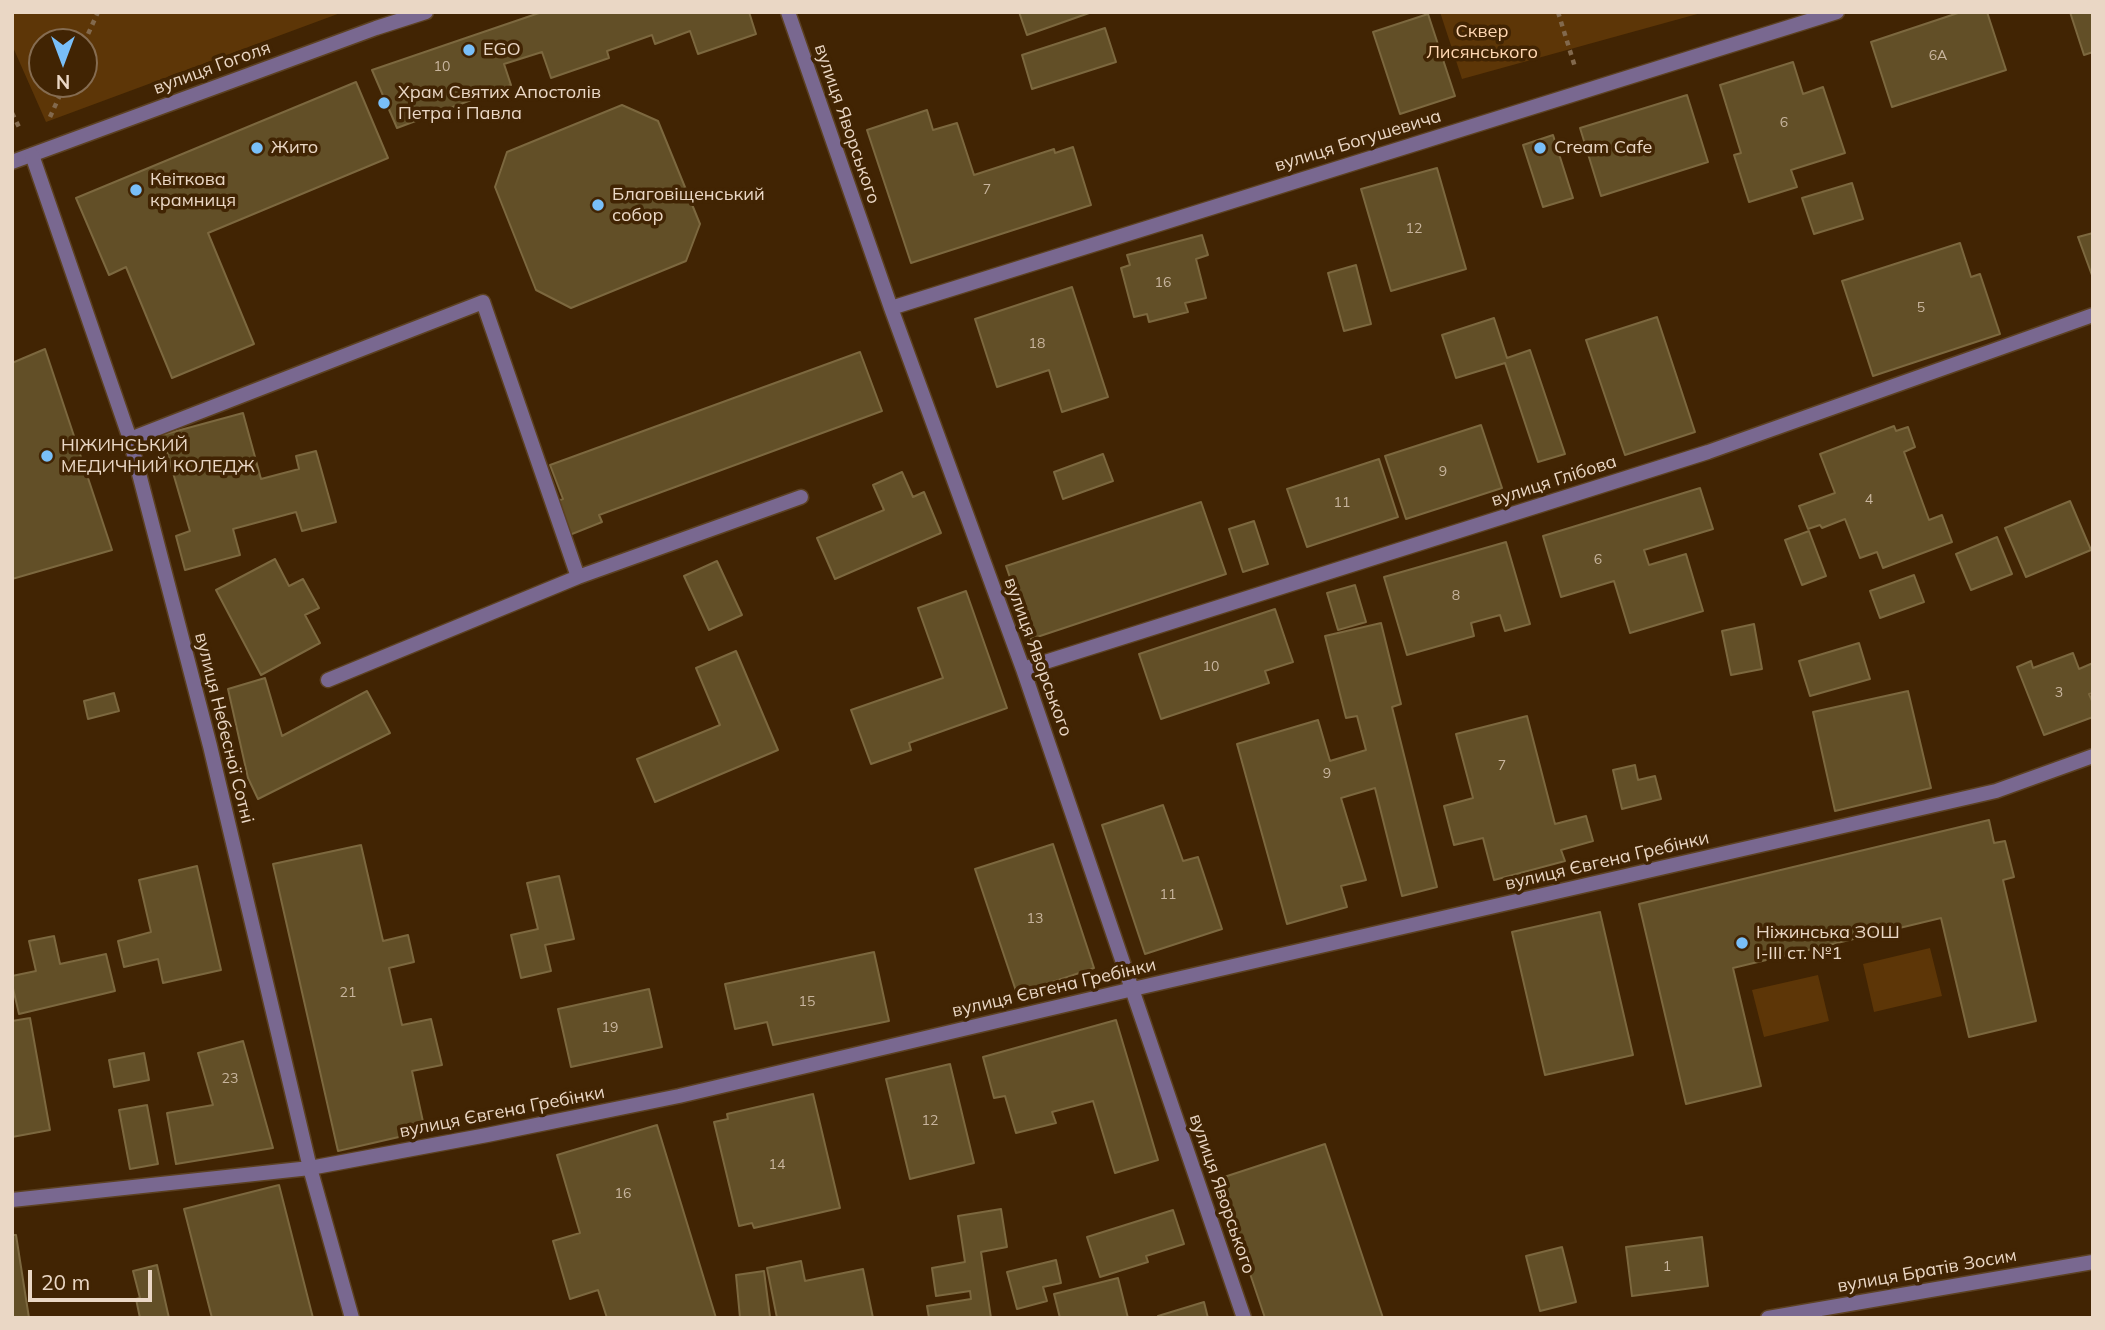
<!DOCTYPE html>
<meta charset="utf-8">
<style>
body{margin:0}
#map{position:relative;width:2105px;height:1330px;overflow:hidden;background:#412403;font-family:Mulish,sans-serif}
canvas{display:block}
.frame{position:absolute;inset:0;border:14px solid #ead7c5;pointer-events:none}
.north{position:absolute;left:28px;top:28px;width:70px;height:70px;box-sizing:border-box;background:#412403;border:2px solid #856c51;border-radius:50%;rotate:180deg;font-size:19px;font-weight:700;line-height:28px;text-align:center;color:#ead7c5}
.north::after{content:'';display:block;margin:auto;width:24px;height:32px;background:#79bff8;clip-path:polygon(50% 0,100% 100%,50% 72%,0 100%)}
.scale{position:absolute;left:28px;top:1270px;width:124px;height:32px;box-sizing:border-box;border:4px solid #ead7c5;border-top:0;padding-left:9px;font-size:21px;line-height:24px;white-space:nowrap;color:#ead7c5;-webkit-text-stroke:5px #412403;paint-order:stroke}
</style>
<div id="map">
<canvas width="2105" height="1330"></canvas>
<div class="frame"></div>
<div class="north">N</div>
<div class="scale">20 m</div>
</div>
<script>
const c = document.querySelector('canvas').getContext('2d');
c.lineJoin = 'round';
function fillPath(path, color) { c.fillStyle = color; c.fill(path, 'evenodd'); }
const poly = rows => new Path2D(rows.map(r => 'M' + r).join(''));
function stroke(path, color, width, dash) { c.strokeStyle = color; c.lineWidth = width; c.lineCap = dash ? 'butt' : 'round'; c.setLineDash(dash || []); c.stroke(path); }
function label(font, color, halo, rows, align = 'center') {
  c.font = font + ' Mulish,sans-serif'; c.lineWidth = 7; c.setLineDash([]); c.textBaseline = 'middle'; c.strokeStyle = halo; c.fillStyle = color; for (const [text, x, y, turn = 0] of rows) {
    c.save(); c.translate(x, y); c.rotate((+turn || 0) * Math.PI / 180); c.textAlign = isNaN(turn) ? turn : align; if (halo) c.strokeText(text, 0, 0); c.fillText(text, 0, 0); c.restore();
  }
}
fillPath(poly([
 [12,12,343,12,46,122,12,45],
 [42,42,84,42,84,84,42,84],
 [1440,12,1701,12,1701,13,1462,79],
 [1930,948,1942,996,1874,1012,1863,964],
 [1818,975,1829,1021,1764,1037,1752,990]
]), '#5d3607');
const building = poly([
 [542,12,749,12,756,34,698,54,690,31,655,44,652,35,607,51,609,58,551,78,542,52,504,64,511,85,397,128,372,70,542,12],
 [1019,12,1092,12,1027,35,1019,12],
 [1961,12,1987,12,2006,70,1892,107,1871,42,1961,12],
 [2070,12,2093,12,2093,52,2084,55,2070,12],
 [1428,14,1455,96,1400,114,1373,32,1428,14],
 [1105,28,1116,62,1032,89,1022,55,1105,28],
 [1793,62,1803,94,1823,87,1845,153,1791,170,1797,187,1749,202,1734,155,1741,153,1720,85,1793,62],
 [356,82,388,158,208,233,254,344,172,378,126,267,109,275,76,198,356,82],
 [1687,95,1708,162,1601,196,1580,128,1687,95],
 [622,105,658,121,700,224,686,261,571,308,536,290,495,187,507,152,622,105],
 [927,110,933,130,957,123,974,175,1054,149,1055,153,1073,147,1091,205,911,263,867,130,927,110],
 [1553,135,1573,198,1543,207,1523,145,1553,135],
 [1437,168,1466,269,1391,291,1361,189,1437,168],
 [1852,183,1863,219,1814,234,1802,198,1852,183],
 [2093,233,2093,278,2078,237,2093,233],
 [1202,235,1208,255,1196,259,1206,298,1185,303,1188,312,1149,322,1147,314,1134,317,1121,268,1130,265,1127,255,1202,235],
 [1960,243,1971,277,1980,274,2000,334,1873,376,1842,281,1960,243],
 [1356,265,1371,324,1344,331,1328,273,1356,265],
 [1072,287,1108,397,1062,412,1049,370,997,387,975,319,1072,287],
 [1657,317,1695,432,1625,455,1586,340,1657,317],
 [1494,318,1507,358,1530,350,1565,454,1538,462,1505,363,1456,378,1442,335,1494,318],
 [45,349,112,550,12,579,12,363,45,349],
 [860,352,882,411,599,515,602,522,567,536,554,502,563,499,550,465,860,352],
 [243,413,261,479,299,469,296,456,316,451,336,522,302,531,296,512,233,529,240,555,185,570,176,536,190,531,162,435,243,413],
 [1481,425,1502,488,1406,519,1385,456,1481,425],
 [1894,426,1896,431,1908,427,1915,447,1904,452,1929,520,1942,515,1952,542,1883,568,1877,552,1860,558,1845,519,1822,528,1820,525,1808,529,1799,506,1835,493,1820,454,1894,426],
 [1103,454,1113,481,1063,499,1054,472,1103,454],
 [1379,459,1398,517,1307,547,1287,489,1379,459],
 [902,472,913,497,924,492,941,533,835,579,817,538,884,510,873,485,902,472],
 [1700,488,1713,529,1644,550,1649,565,1686,554,1703,611,1630,633,1614,581,1561,597,1543,536,1700,488],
 [2070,501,2091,550,2026,577,2005,528,2070,501],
 [1201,502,1226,574,1031,639,1006,566,1201,502],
 [1254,521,1268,564,1243,572,1229,529,1254,521],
 [1809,531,1826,576,1802,585,1785,540,1809,531],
 [1997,537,2012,574,1971,590,1956,554,1997,537],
 [1506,542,1530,624,1505,631,1500,615,1471,623,1474,636,1407,655,1384,577,1506,542],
 [275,559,289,586,303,579,319,608,305,615,320,643,261,675,216,590,275,559],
 [717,561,742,615,709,630,684,576,717,561],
 [1914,575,1924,602,1880,618,1870,591,1914,575],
 [1355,585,1366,622,1338,630,1327,593,1355,585],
 [966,591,1007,708,909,743,911,750,871,764,851,710,943,678,918,608,966,591],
 [1275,609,1293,662,1265,671,1269,683,1161,719,1139,654,1275,609],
 [1381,623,1401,704,1392,707,1437,887,1402,896,1375,788,1341,798,1366,880,1341,886,1347,907,1287,924,1237,744,1318,720,1330,761,1366,750,1357,716,1346,718,1325,636,1381,623],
 [1754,624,1762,669,1731,675,1722,631,1754,624],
 [1859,643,1870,679,1810,696,1799,661,1859,643],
 [736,651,778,750,655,802,637,759,720,725,696,668,736,651],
 [2073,653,2079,669,2093,663,2093,693,2089,694,2093,703,2093,717,2044,735,2017,667,2031,661,2033,668,2073,653],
 [265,678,282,736,367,691,390,733,258,799,248,778,228,689,265,678],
 [1908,691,1931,788,1835,811,1813,712,1908,691],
 [114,693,119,711,88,719,84,701,114,693],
 [1527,716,1555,824,1586,816,1593,841,1561,850,1565,861,1494,880,1483,838,1454,845,1444,806,1473,798,1456,734,1527,716],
 [1635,765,1638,780,1655,776,1661,799,1622,809,1613,770,1635,765],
 [1163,805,1183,861,1198,857,1222,929,1145,954,1102,825,1163,805],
 [1989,820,1994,843,2005,841,2014,877,2003,880,2036,1021,1969,1037,1941,918,1733,968,1761,1086,1686,1104,1639,904,1989,820],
 [1053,844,1094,968,1017,994,975,869,1053,844],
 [361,845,383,941,408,935,414,962,389,968,402,1025,431,1019,442,1065,412,1071,425,1131,338,1151,273,864,361,845],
 [197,866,221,970,163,983,158,959,124,967,118,941,151,932,139,880,197,866],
 [559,876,574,939,545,945,551,971,521,978,511,935,538,929,527,883,559,876],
 [1600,912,1633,1055,1545,1075,1512,932,1600,912],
 [54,936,60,964,106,954,115,991,19,1014,12,984,12,976,36,971,29,941,54,936],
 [874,952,889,1021,773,1045,767,1022,735,1029,725,984,874,952],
 [649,989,662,1047,571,1067,558,1009,649,989],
 [30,1018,50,1130,12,1137,12,1021,30,1018],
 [1116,1020,1158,1160,1115,1173,1093,1101,1052,1112,1056,1123,1016,1133,1005,1096,994,1098,983,1057,1116,1020],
 [243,1041,273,1148,176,1164,167,1113,213,1105,198,1053,243,1041],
 [144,1053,149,1080,114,1087,109,1060,144,1053],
 [950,1064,974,1163,910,1179,886,1079,950,1064],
 [813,1094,840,1208,754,1228,752,1223,739,1226,714,1122,728,1119,727,1114,813,1094],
 [147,1105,158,1164,130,1169,119,1110,147,1105],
 [657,1125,716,1318,607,1318,598,1290,570,1299,553,1241,580,1233,557,1155,657,1125],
 [1325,1144,1383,1318,1265,1318,1218,1179,1325,1144],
 [279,1185,313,1318,212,1318,184,1209,279,1185],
 [1001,1209,1007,1247,981,1252,991,1318,929,1318,927,1306,971,1299,970,1291,936,1296,932,1268,965,1262,958,1216,1001,1209],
 [1173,1210,1184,1244,1146,1256,1148,1262,1100,1277,1087,1237,1173,1210],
 [12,1235,16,1235,29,1318,12,1318,12,1235],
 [1702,1237,1708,1286,1632,1296,1626,1247,1702,1237],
 [1562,1247,1576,1302,1540,1311,1526,1256,1562,1247],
 [1056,1260,1061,1283,1043,1287,1047,1301,1017,1309,1007,1272,1056,1260],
 [801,1261,805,1281,863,1269,873,1318,777,1318,767,1268,801,1261],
 [157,1265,169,1318,140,1318,136,1299,140,1298,133,1271,157,1265],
 [764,1271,770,1317,740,1318,736,1275,764,1271],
 [1118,1278,1128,1318,1060,1318,1054,1294,1118,1278],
 [1204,1302,1208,1318,1158,1318,1158,1316,1204,1302]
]);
fillPath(building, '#624f27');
stroke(building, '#7c683f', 2);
const service = poly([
 [130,439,483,302,578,577,801,497],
 [328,680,578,577]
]);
const pedestrian = poly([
 [12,162,376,28,426,12]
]);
const minor = poly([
 [788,12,891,308,1023,669,1244,1318],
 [32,155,130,439,210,746,310,1168,352,1318],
 [891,308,1837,12],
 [1023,669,1708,452,2093,315],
 [12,1200,310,1168,487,1135,679,1096,1133,989,1996,791,2093,756],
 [1768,1318,2093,1262]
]);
stroke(service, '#5c4122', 17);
stroke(pedestrian, '#5c4122', 17);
stroke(minor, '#5c4122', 17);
stroke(poly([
 [1558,12,1575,67],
 [84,43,98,12],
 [12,113,20,129],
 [50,117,65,84]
]), '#82694d', 4.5, [5, 5]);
stroke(service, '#796890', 14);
stroke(pedestrian, '#796890', 14);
stroke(minor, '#796890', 14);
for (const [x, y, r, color] of [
 [469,50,7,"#79bff8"],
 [384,103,7,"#79bff8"],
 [257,148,7,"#79bff8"],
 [1540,148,7,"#79bff8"],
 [136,190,7,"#79bff8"],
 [598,205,7,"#79bff8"],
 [47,456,7,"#79bff8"],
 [1742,943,7,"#79bff8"]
]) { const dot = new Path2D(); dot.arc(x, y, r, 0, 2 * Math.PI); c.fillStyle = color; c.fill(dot); stroke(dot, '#412403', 2.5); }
label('14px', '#c8b59e', null, [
 ["6А",1938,56],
 ["10",442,67],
 ["6",1784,123],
 ["7",987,190],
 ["12",1414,229],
 ["16",1163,283],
 ["5",1921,308],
 ["18",1037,344],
 ["9",1443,472],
 ["4",1869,500],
 ["11",1342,503],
 ["6",1598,560],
 ["8",1456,596],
 ["10",1211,667],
 ["3",2059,693],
 ["7",1502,766],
 ["9",1327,774],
 ["11",1168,895],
 ["13",1035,919],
 ["21",348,993],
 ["15",807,1002],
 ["19",610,1028],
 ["23",230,1079],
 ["12",930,1121],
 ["14",777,1165],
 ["16",623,1194],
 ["1",1667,1267]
]);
label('18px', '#ffd7b2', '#412403', [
 ["Сквер",1482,32],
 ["Лисянського",1482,53]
]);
label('18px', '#ead7c5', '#412403', [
 ["EGO",483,50],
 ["Храм Святих Апостолів",398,93],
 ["Петра і Павла",398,114],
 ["Жито",271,148],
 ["Cream Cafe",1554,148],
 ["Квіткова",150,180],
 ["крамниця",150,201],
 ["Благовіщенський",612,195],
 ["собор",612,216],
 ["НІЖИНСЬКИЙ",61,446],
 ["МЕДИЧНИЙ КОЛЕДЖ",61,467],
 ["Ніжинська ЗОШ",1756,933],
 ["І-ІІІ ст. №1",1756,954]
], 'left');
label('18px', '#ead7c5', '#412403', [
 ["вулиця Гоголя",212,68,-20],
 ["вулиця Яворського",847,124,71],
 ["вулиця Богушевича",1358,141,-17],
 ["вулиця Глібова",1554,481,-18],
 ["вулиця Яворського",1038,657,70],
 ["вулиця Небесної Сотні",224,728,76],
 ["вулиця Євгена Гребінки",1607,861,-13],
 ["вулиця Євгена Гребінки",1054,988,-13],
 ["вулиця Євгена Гребінки",502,1112,-11],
 ["вулиця Яворського",1222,1194,71],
 ["вулиця Братів Зосим",1927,1271,-10]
]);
</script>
